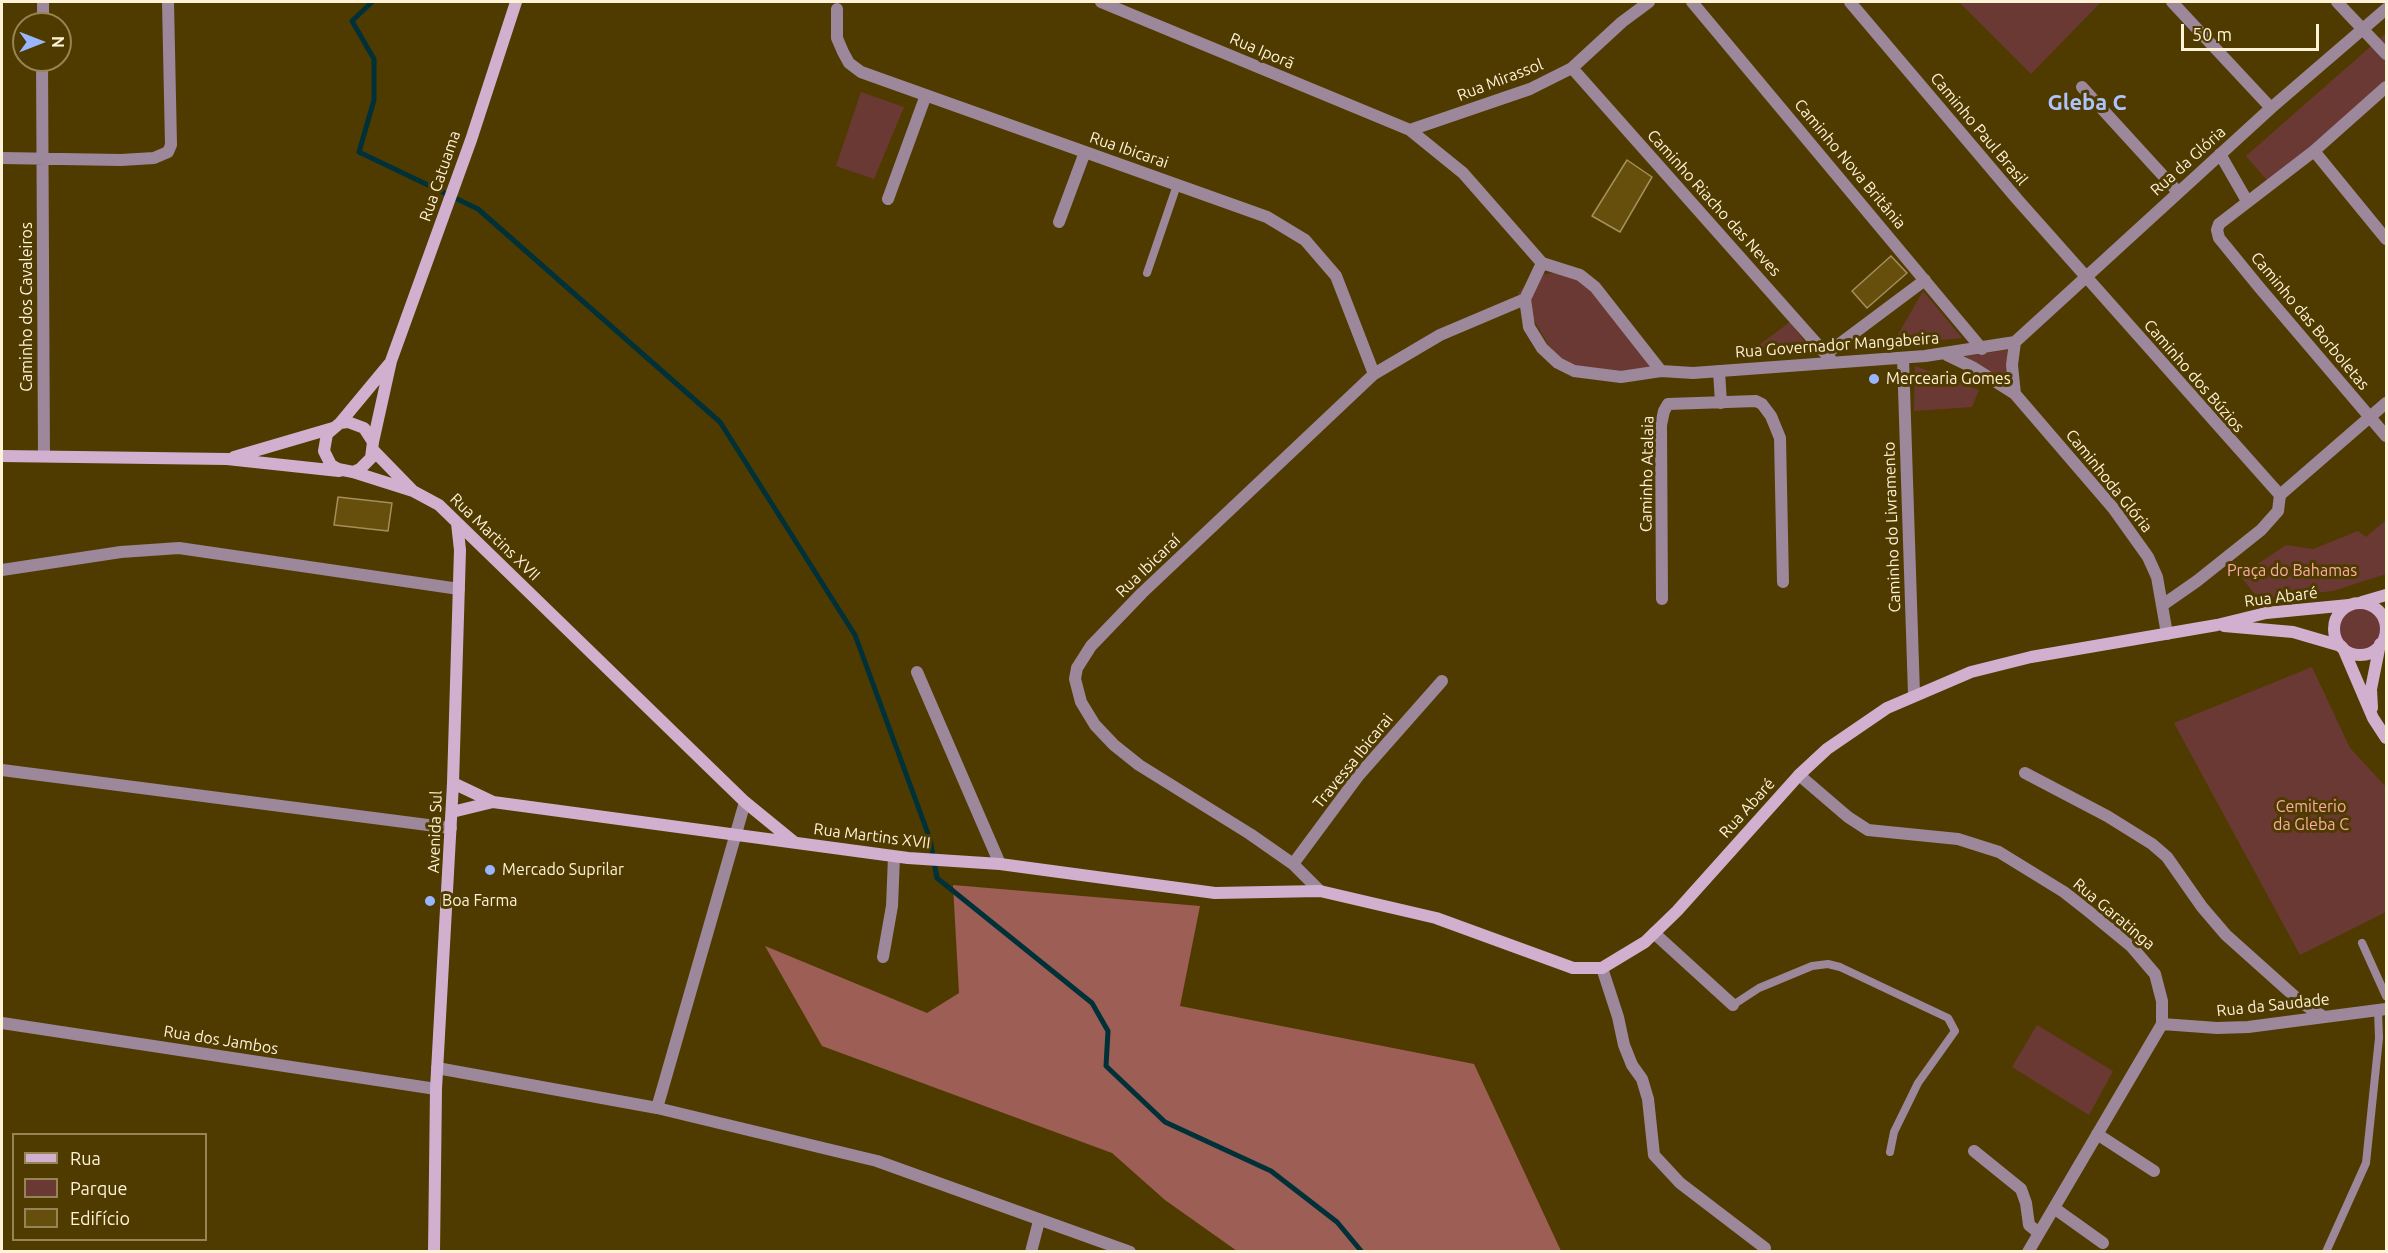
<!DOCTYPE html>
<meta charset="utf-8">
<style>
body{margin:0}
#map{position:relative;width:2388px;height:1253px;overflow:hidden;background:#4f3b00;font-family:Ubuntu,sans-serif}
canvas{display:block}
.frame{position:absolute;inset:0;border:3px solid #fef2d7;pointer-events:none}
.legend{position:absolute;left:12px;top:1133px;width:195px;height:108px;box-sizing:border-box;background:#4f3b00;border:2px solid #958456;margin:0;padding:8px 10px;list-style:none;font-size:18px;color:#fef2d7}
.legend li{display:flex;align-items:center;gap:12px;height:30px}
.legend b{width:30px;border:2px solid #958456}
.north{position:absolute;left:12px;top:12px;width:60px;height:60px;box-sizing:border-box;background:#4f3b00;border:2px solid #958456;border-radius:50%;rotate:90deg;font-size:16px;font-weight:700;line-height:24px;text-align:center;color:#fef2d7}
.north::after{content:'';display:block;margin:auto;width:21px;height:27px;background:#99b5fd;clip-path:polygon(50% 0,100% 100%,50% 72%,0 100%)}
.scale{position:absolute;left:2181px;top:24px;width:138px;height:27px;box-sizing:border-box;border:3px solid #fef2d7;border-top:0;padding-left:8px;font-size:18px;line-height:21px;white-space:nowrap;color:#fef2d7;-webkit-text-stroke:4px #4f3b00;paint-order:stroke}
</style>
<div id="map">
<canvas width="2388" height="1253"></canvas>
<div class="frame"></div>
<ul class="legend">
<li><b style="height:8px;background:#d1b0cf"></b>Rua</li>
<li><b style="height:16px;background:#6b3934"></b>Parque</li>
<li><b style="height:16px;background:#664f0d"></b>Edifício</li>
</ul>
<div class="north">N</div>
<div class="scale">50 m</div>
</div>
<script>
const c = document.querySelector('canvas').getContext('2d');
c.lineJoin = 'round';
function fillPath(path, color) { c.fillStyle = color; c.fill(path, 'evenodd'); }
const poly = rows => new Path2D(rows.map(r => 'M' + r).join(''));
function stroke(path, color, width, dash) { c.strokeStyle = color; c.lineWidth = width; c.lineCap = dash ? 'butt' : 'round'; c.setLineDash(dash || []); c.stroke(path); }
function label(font, color, halo, rows, align = 'center') {
  c.font = font + ' Ubuntu,sans-serif'; c.lineWidth = 6; c.setLineDash([]); c.textBaseline = 'middle'; c.strokeStyle = halo; c.fillStyle = color; for (const [text, x, y, turn = 0] of rows) {
    c.save(); c.translate(x, y); c.rotate((+turn || 0) * Math.PI / 180); c.textAlign = isNaN(turn) ? turn : align; if (halo) c.strokeText(text, 0, 0); c.fillText(text, 0, 0); c.restore();
  }
}
fillPath(poly([
 [1959,2,2101,2,2031,74],
 [2386,33,2386,81,2271,185,2246,156],
 [861,92,904,107,874,179,836,166],
 [1558,272,1578,276,1667,375,1582,371,1565,364,1548,344,1518,293,1535,276],
 [1923,291,1962,338,1892,345],
 [1790,322,1810,349,1751,351],
 [2007,350,2009,386,1965,356],
 [1915,366,1979,390,1972,407,1914,411],
 [2386,520,2386,574,2333,591,2259,599,2240,576,2286,545,2313,549,2358,531,2366,537],
 '2338 629a23 23 0 1 1 46 0a23 23 0 1 1-46 0Z',
 [2312,667,2350,748,2386,787,2386,912,2300,955,2174,723],
 [2037,1025,2113,1071,2089,1115,2012,1067]
]), '#6b3934');
fillPath(poly([
 [953,885,1200,906,1180,1006,1474,1064,1561,1251,1237,1251,1165,1200,1112,1153,822,1046,765,946,927,1013,959,993]
]), '#9d5e56');
stroke(poly([
 [372,2,352,21,374,59,374,100,359,152,478,209,720,422,855,635,930,839,937,878,1092,1003,1108,1031,1106,1066,1165,1122,1271,1171,1337,1222,1362,1252]
]), '#003138', 5);
const building = poly([
 [1627,160,1652,177,1620,232,1592,216,1627,160],
 [1891,256,1907,273,1867,308,1852,291,1891,256],
 [338,497,392,503,388,531,334,525,338,497]
]);
fillPath(building, '#664f0d');
stroke(building, '#a58f5a', 1.5);
stroke(poly([
 [1147,273,1177,185],
 [2362,943,2386,996],
 [1733,1005,1759,988,1812,966,1828,964,1840,967,1948,1018,1955,1031,1918,1083,1894,1132,1890,1152],
 [2326,1252,2366,1163,2379,1038,2378,1010]
]), '#9c879b', 8);
stroke(poly([
 [1101,2,1410,130,1463,173,1542,263,1580,275,1595,287,1661,371],
 [1692,2,1982,349],
 [1850,2,2017,199,2280,495],
 [2172,2,2271,108],
 [2337,2,2386,54],
 [837,9,837,38,843,52,849,63,861,72,1267,217,1305,240,1336,276,1374,374],
 [43,24,43,2],
 [42,60,44,456],
 [1572,68,1832,361],
 [2082,87,2178,192],
 [2386,87,2314,151,2219,224,2217,230,2219,238,2259,287,2386,436],
 [1410,130,1530,89,1572,68,1622,22,1649,2],
 [2314,151,2386,239],
 [2220,154,2247,201],
 [2,158,121,160,154,158,168,152,171,145,168,2],
 [888,199,926,95],
 [1059,222,1085,152],
 [1542,263,1525,299,1529,327,1542,348,1558,363,1574,371,1621,377,1661,371,1693,373,1925,356,2015,342],
 [2015,342,2271,108,2386,9],
 [2015,342,2012,365,2015,394],
 [1826,354,1925,280],
 [1947,355,1974,368,2015,394,2113,508,2148,557,2157,577,2167,634],
 [1903,358,1914,694],
 [1719,371,1721,403],
 [2,570,121,552,179,548,459,589],
 [1662,599,1661,425,1664,411,1668,404,1756,401,1762,404,1771,416,1780,438,1783,582],
 [2164,604,2197,581,2261,530,2278,511,2280,495,2386,403],
 [917,672,1000,864],
 [2,770,451,828],
 [2025,773,2107,816,2152,844,2167,857,2202,907,2226,935,2302,1003,2324,1017],
 [1799,775,1848,817,1868,830,1958,839,1999,852,2064,892,2087,910,2131,946,2155,974,2162,1001,2162,1024,2028,1252],
 [1293,864,1359,775,1442,681],
 [1320,891,1293,864,1250,834,1139,765,1114,745,1095,725,1081,702,1075,679,1077,668,1091,646,1142,593,1374,374,1440,335,1525,299],
 [1654,933,1733,1005],
 [883,957,892,906,894,857],
 [1602,968,1618,1017,1624,1045,1632,1065,1642,1079,1648,1099,1654,1155,1680,1183,1765,1248],
 [2,1023,436,1089],
 [2162,1024,2217,1028,2248,1027,2386,1009],
 [437,1068,657,1108,877,1161,1130,1252],
 [657,1108,745,802],
 [2097,1134,2154,1171],
 [1974,1151,2021,1189,2026,1203,2029,1225,2039,1233],
 [2054,1208,2103,1243],
 [1031,1252,1039,1221]
]), '#9c879b', 12);
stroke(poly([
 [340,423,389,364],
 [373,442,391,361,471,140,516,2],
 [373,450,412,490],
 [2,456,227,459,339,471],
 [234,457,333,428],
 [353,472,360,469,371,458,373,442,364,428,348,422,340,423,327,434,324,451,331,465,338,469,353,472,413,491,439,505,745,802,794,842],
 [2362,602,2386,595],
 '2334 629a26 26 0 1 1 52 0a26 26 0 1 1-52 0Z',
 [2224,626,2293,632,2341,646],
 [2343,648,2373,718,2386,738],
 [2372,708,2371,689,2380,644],
 [453,783,493,802,908,858,1000,864,1215,893,1320,891,1436,918,1573,968,1602,968,1645,942,1677,911,1799,775,1827,749,1887,708,1971,672,2031,657,2217,625,2266,613,2349,605],
 [452,812,493,802],
 [434,1252,436,1089,453,783,460,550,457,523]
]), '#d1b0cf', 12);
for (const [x, y, r, color] of [
 [1874,379,6,"#99b5fd"],
 [490,870,6,"#99b5fd"],
 [430,901,6,"#99b5fd"]
]) { const dot = new Path2D(); dot.arc(x, y, r, 0, 2 * Math.PI); c.fillStyle = color; c.fill(dot); stroke(dot, '#4f3b00', 2); }
label('16px', '#fef2d7', '#4f3b00', [
 ["Rua Iporã",1262,51,23],
 ["Rua Mirassol",1500,80,-21],
 ["Caminho Paul Brasil",1979,129,50],
 ["Rua Ibicarai",1129,150,19],
 ["Rua da Glória",2188,161,-42],
 ["Caminho Nova Britânia",1850,164,50],
 ["Rua Catuama",440,176,-71],
 ["Caminho Riacho das Neves",1714,203,48],
 ["Caminho dos Cavaleiros",27,307,-90],
 ["Caminho das Borboletas",2310,321,50],
 ["Rua Governador Mangabeira",1837,345,-4],
 ["Caminho dos Búzios",2194,376,49],
 ["Caminho Atalaia",1647,474,-89],
 ["Caminhoda Glória",2109,481,51],
 ["Caminho do Livramento",1892,527,-92],
 ["Rua Martins XVII",495,537,44],
 ["Rua Ibicaraí",1148,566,-44],
 ["Rua Abaré",2281,597,-7],
 ["Travessa Ibicarai",1353,761,-51],
 ["Rua Abaré",1747,808,-48],
 ["Avenida Sul",435,832,-88],
 ["Rua Martins XVII",872,836,7],
 ["Rua Garatinga",2114,914,40],
 ["Rua da Saudade",2273,1005,-6],
 ["Rua dos Jambos",221,1040,9]
]);
label('16px', '#fef2d7', '#4f3b00', [
 ["Mercearia Gomes",1886,379],
 ["Mercado Suprilar",502,870],
 ["Boa Farma",442,901]
], 'left');
label('16px', '#f9ada3', '#4f3b00', [
 ["Praça do Bahamas",2292,571],
 ["Cemiterio",2311,807],
 ["da Gleba C",2311,825]
]);
label('bold 22px', '#aec4fa', '#4f3b00', [
 ["Gleba C",2087,103]
]);
</script>
